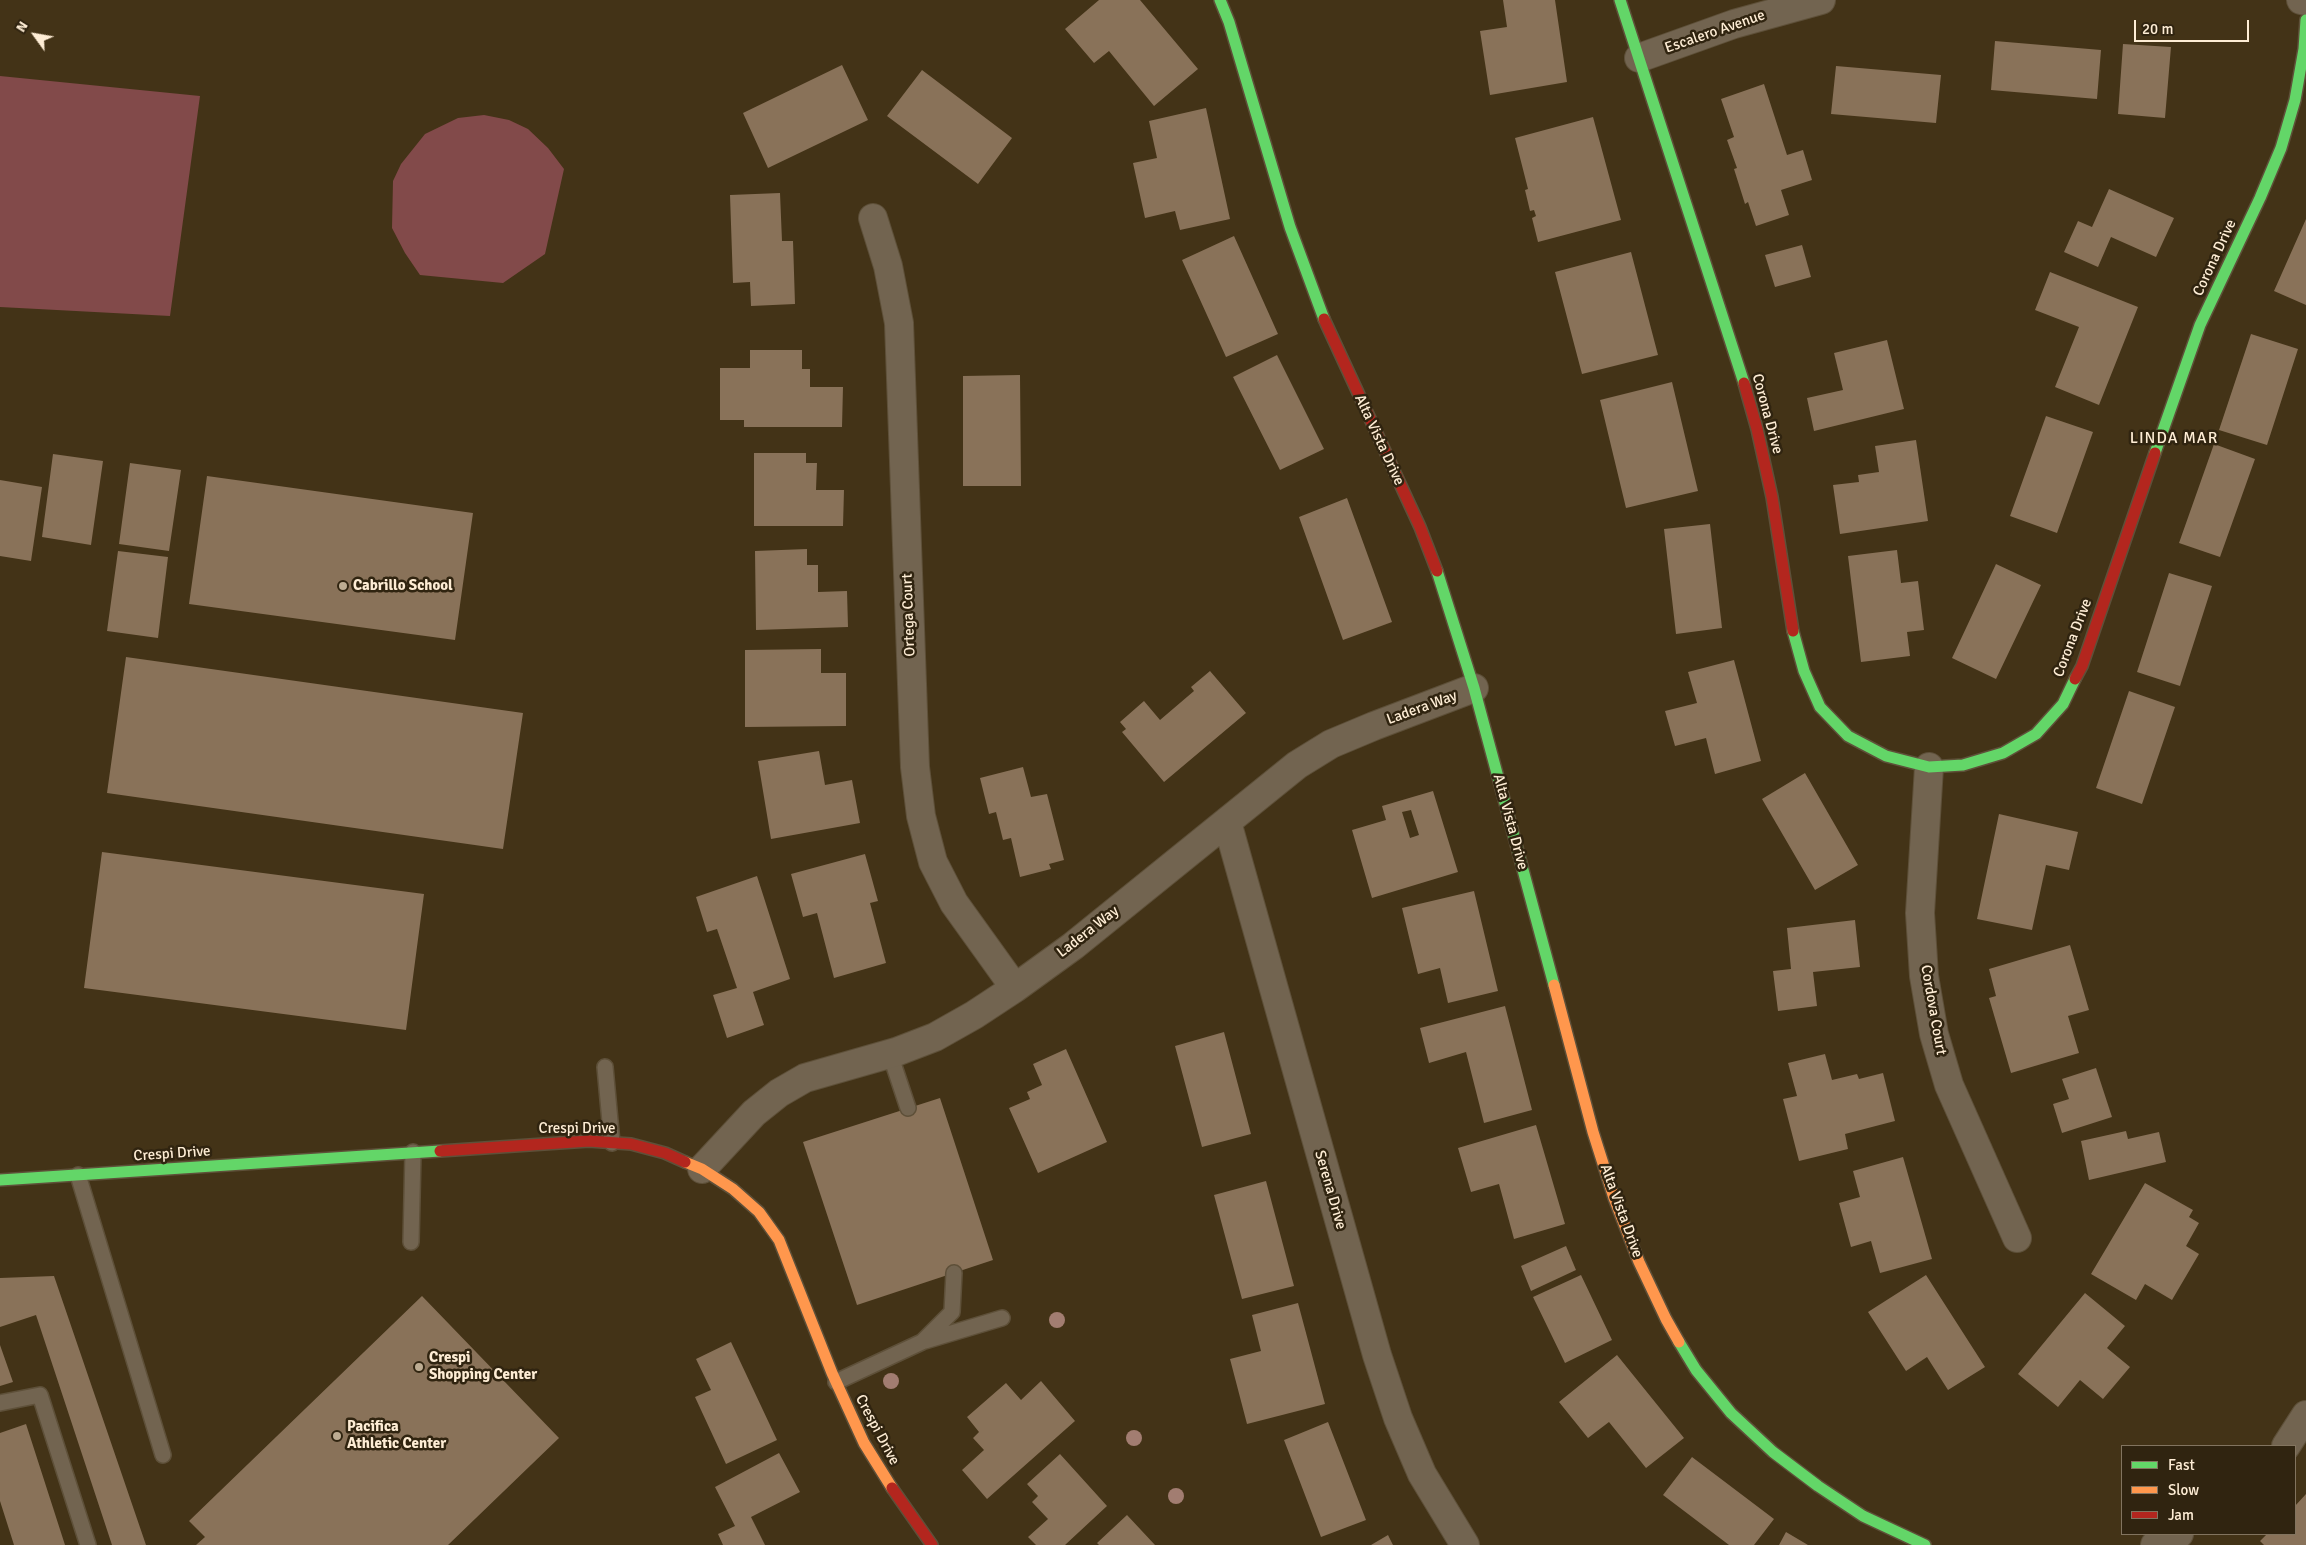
<!DOCTYPE html>
<style>
body{margin:0}
#map{position:relative;width:2306px;height:1545px;overflow:hidden;background:#433317;font-family:Signika,sans-serif}
canvas{display:block}
.legend{position:absolute;left:2121px;top:1445px;width:175px;height:90px;box-sizing:border-box;background:#302410;border:1px solid #82745f;margin:0;padding:6px 9px;list-style:none;font-size:15px;color:#feedd5}
.legend li{display:flex;align-items:center;gap:10px;height:25px}
.legend b{width:25px;border:1px solid #82745f}
.north{position:absolute;left:10px;top:10px;width:50px;height:50px;-webkit-text-stroke:4px #302410;paint-order:stroke;rotate:302deg;font-size:14px;font-weight:700;line-height:20px;text-align:center;color:#feedd5}
.north::after{content:'';display:block;margin:auto;width:18px;height:22px;background:#feedd5;clip-path:polygon(50% 0,100% 100%,50% 72%,0 100%)}
.scale{position:absolute;left:2134px;top:20px;width:115px;height:22px;box-sizing:border-box;border:2px solid #feedd5;border-top:0;padding-left:6px;font-size:15px;line-height:18px;white-space:nowrap;color:#feedd5;-webkit-text-stroke:4px #302410;paint-order:stroke}
</style>
<div id="map">
<canvas width="2306" height="1545"></canvas>
<ul class="legend">
<li><b style="height:6px;background:#63d668"></b>Fast</li>
<li><b style="height:6px;background:#ff974d"></b>Slow</li>
<li><b style="height:6px;background:#b3261e"></b>Jam</li>
</ul>
<div class="north">N</div>
<div class="scale">20 m</div>
</div>
<script>
const c = document.querySelector('canvas').getContext('2d');
c.lineJoin = 'round';
function fillPath(path, color) { c.fillStyle = color; c.fill(path, 'evenodd'); }
const poly = rows => new Path2D(rows.map(r => 'M' + r).join(''));
function stroke(path, color, width, dash) { c.strokeStyle = color; c.lineWidth = width; c.lineCap = dash ? 'butt' : 'round'; c.setLineDash(dash || []); c.stroke(path); }
function label(font, color, halo, rows, align = 'center') {
  c.font = font + ' Signika,sans-serif'; c.lineWidth = 5; c.setLineDash([]); c.textBaseline = 'middle'; c.strokeStyle = halo; c.fillStyle = color; for (const [text, x, y, turn = 0] of rows) {
    c.save(); c.translate(x, y); c.rotate((+turn || 0) * Math.PI / 180); c.textAlign = isNaN(turn) ? turn : align; if (halo) c.strokeText(text, 0, 0); c.fillText(text, 0, 0); c.restore();
  }
}
fillPath(poly([
 [0,76,200,96,170,316,0,307],
 [484,115,509,120,528,129,548,148,564,169,545,254,503,283,420,275,405,253,392,228,393,181,401,164,425,134,458,118]
]), '#824a4a');
fillPath(poly([
 [1099,0,1140,0,1198,69,1154,106,1109,51,1094,63,1065,29],
 [1503,0,1555,0,1567,82,1490,95,1480,31,1507,27],
 [1995,41,2101,50,2097,99,1991,90],
 [2123,44,2171,47,2165,118,2118,114],
 [842,65,868,120,768,168,743,113],
 [1836,66,1941,75,1936,123,1831,114],
 [922,70,1012,138,978,184,887,116],
 [1764,84,1787,155,1803,150,1812,180,1781,190,1789,215,1756,226,1748,202,1745,204,1734,169,1737,168,1727,140,1734,137,1721,99],
 [1206,108,1230,219,1180,230,1175,211,1145,218,1133,163,1157,158,1149,121],
 [1593,117,1621,220,1538,242,1532,218,1536,216,1534,210,1530,211,1525,190,1528,189,1515,138],
 [2109,189,2174,218,2156,257,2111,237,2098,267,2064,252,2078,221,2092,227],
 [780,193,782,241,793,241,795,304,751,306,750,282,733,283,730,195],
 [2306,219,2306,305,2274,291],
 [1234,236,1278,334,1226,357,1182,260],
 [1802,245,1811,277,1775,287,1765,255],
 [1631,252,1658,355,1582,374,1555,272],
 [2050,272,2138,307,2099,405,2055,387,2079,327,2035,310],
 [2251,334,2298,349,2267,445,2219,430],
 [1887,340,1904,409,1814,431,1807,398,1843,390,1834,353],
 [750,350,802,350,802,369,810,369,810,387,843,387,842,427,744,427,744,420,720,420,720,368,750,368],
 [1277,355,1324,449,1280,470,1233,377],
 [1020,375,1021,486,963,486,963,376],
 [1672,382,1698,491,1626,508,1600,400],
 [2046,416,2093,432,2057,533,2010,516],
 [1916,440,1928,521,1840,534,1833,485,1859,482,1858,475,1879,472,1875,446],
 [2214,444,2255,459,2220,557,2179,543],
 [754,453,806,453,806,463,817,463,816,490,844,490,843,526,754,526],
 [53,454,103,461,91,545,42,537],
 [130,463,181,470,169,551,119,544],
 [207,476,473,513,455,640,189,604],
 [0,480,42,487,31,561,0,556],
 [1347,498,1392,622,1343,640,1299,517],
 [1710,524,1722,628,1676,634,1664,529],
 [807,549,807,565,818,565,818,592,847,591,848,627,756,630,755,551],
 [1897,550,1901,583,1918,581,1924,630,1907,632,1910,656,1861,662,1848,556],
 [118,551,168,557,158,638,107,631],
 [1996,564,2041,585,1996,679,1952,658],
 [2169,573,2212,586,2180,686,2137,672],
 [821,649,821,673,846,673,846,726,745,727,745,650],
 [126,657,523,713,503,849,107,793],
 [1734,660,1761,761,1715,774,1706,738,1675,746,1665,711,1697,703,1688,672],
 [1210,671,1246,713,1164,782,1122,732,1126,729,1120,722,1144,701,1160,720,1194,691,1191,687],
 [2129,691,2175,707,2142,804,2096,788],
 [819,751,825,785,852,780,860,823,771,839,758,761],
 [1023,767,1031,797,1047,794,1064,860,1049,864,1051,869,1020,877,1011,838,1003,840,996,812,989,814,980,778],
 [1805,773,1858,865,1815,890,1762,799],
 [1433,791,1458,872,1372,898,1352,830,1386,820,1382,806],
 [1411,810,1419,835,1410,838,1402,812],
 [1999,814,2078,832,2069,870,2046,865,2032,930,1977,919],
 [102,852,424,894,406,1030,84,988],
 [865,854,878,901,870,903,886,963,834,978,817,913,803,917,791,874],
 [757,876,790,979,753,992,764,1025,727,1038,713,995,737,988,717,929,707,932,696,897],
 [1474,891,1498,991,1448,1003,1440,968,1418,974,1402,908],
 [1855,920,1860,967,1813,972,1817,1006,1778,1011,1773,971,1791,969,1787,928],
 [2070,945,2089,1010,2068,1016,2079,1053,2011,1073,1989,998,1996,996,1989,969],
 [1505,1006,1532,1110,1484,1123,1466,1052,1429,1063,1420,1028],
 [1224,1032,1251,1134,1202,1147,1175,1046],
 [1066,1049,1107,1142,1038,1173,1009,1108,1030,1099,1027,1092,1042,1085,1033,1064],
 [1825,1054,1832,1080,1857,1074,1859,1079,1883,1073,1895,1121,1845,1134,1848,1149,1799,1161,1783,1099,1797,1096,1788,1063],
 [2096,1068,2112,1117,2062,1133,2053,1104,2069,1099,2062,1079],
 [940,1098,993,1260,857,1305,803,1142],
 [1536,1125,1565,1224,1514,1239,1499,1184,1471,1192,1458,1148],
 [2126,1131,2128,1139,2159,1132,2166,1162,2089,1180,2081,1141],
 [1903,1157,1932,1259,1880,1273,1871,1241,1851,1247,1839,1203,1860,1197,1853,1171],
 [1266,1181,1294,1286,1242,1299,1214,1195],
 [2145,1183,2193,1210,2189,1217,2199,1223,2186,1246,2199,1254,2172,1300,2145,1284,2136,1300,2091,1274],
 [1566,1246,1576,1270,1531,1291,1521,1266],
 [1581,1275,1612,1340,1565,1363,1533,1297],
 [1926,1275,1985,1367,1948,1390,1927,1357,1906,1371,1868,1312],
 [54,1276,146,1545,112,1545,36,1315,0,1327,0,1278],
 [2085,1293,2125,1326,2107,1348,2130,1367,2103,1399,2080,1380,2058,1407,2018,1374],
 [422,1296,559,1438,448,1545,196,1545,205,1537,189,1521],
 [1298,1303,1325,1404,1247,1424,1230,1359,1261,1351,1252,1315],
 [731,1342,777,1440,726,1464,695,1397,711,1390,696,1359],
 [0,1345,13,1382,0,1386],
 [1617,1355,1684,1438,1646,1468,1609,1422,1588,1438,1559,1402],
 [1041,1381,1075,1421,987,1499,962,1470,984,1450,973,1438,979,1432,967,1417,1006,1383,1021,1400],
 [1328,1422,1366,1520,1321,1537,1284,1440],
 [26,1424,65,1545,14,1545,0,1501,0,1433],
 [779,1453,800,1492,751,1517,765,1545,723,1545,718,1534,735,1526,715,1487],
 [1060,1454,1107,1506,1065,1545,1036,1545,1028,1537,1048,1519,1032,1502,1038,1496,1027,1484],
 [1692,1457,1774,1519,1754,1545,1729,1545,1663,1495],
 [2306,1494,2306,1545,2264,1545,2260,1541,2267,1534,2295,1534,2295,1506],
 [1127,1515,1155,1545,1099,1545,1097,1543],
 [1786,1532,1808,1545,1779,1545],
 [1388,1535,1393,1545,1371,1545]
]), '#897259');
const lane = poly([
 [890,1054,908,1108],
 [605,1067,612,1143],
 [78,1175,163,1455],
 [411,1242,413,1152],
 [925,1341,1002,1318],
 [836,1382,922,1342,952,1312,954,1273],
 [0,1403,40,1395,88,1545]
]);
const street = poly([
 [2301,0,2306,1],
 [1639,58,1734,24,1821,0],
 [873,218,888,266,899,323,915,767,921,816,933,862,954,903,1015,988],
 [1929,767,1920,913,1924,976,1934,1034,1949,1085,2017,1238],
 [1227,822,1377,1355,1398,1418,1422,1474,1465,1545],
 [702,1169,754,1113,779,1093,805,1078,896,1052,935,1037,974,1015,1015,988,1073,946,1297,765,1331,744,1374,726,1474,688],
 [2286,1446,2306,1415],
 [2155,1545,2179,1534]
]);
const fast = poly([
 [1220,0,1229,22,1290,227,1324,319],
 [1620,0,1744,383],
 [2155,453,2200,325,2260,198,2281,148,2295,100,2304,49,2306,20],
 [1437,571,1474,688,1554,985],
 [1793,631,1804,671,1820,707,1848,736,1886,756,1929,767,1963,765,2003,753,2036,734,2063,704,2075,679],
 [0,1180,440,1151],
 [1679,1342,1696,1370,1731,1413,1773,1452,1818,1486,1863,1516,1925,1545]
]);
const slow = poly([
 [1554,985,1593,1132,1614,1198,1639,1262,1666,1319,1679,1342],
 [685,1162,702,1169,733,1189,759,1212,779,1240,832,1373,864,1443,892,1488]
]);
const jam = poly([
 [1324,319,1420,527,1437,571],
 [1744,383,1757,429,1772,497,1793,631],
 [2075,679,2082,666,2155,453],
 [440,1151,589,1141,631,1144,665,1153,685,1162],
 [892,1488,932,1545]
]);
stroke(lane, '#5e5039', 18);
stroke(street, '#5e5039', 30);
stroke(fast, '#5e5039', 14);
stroke(slow, '#5e5039', 14);
stroke(jam, '#5e5039', 14);
stroke(lane, '#726450', 15);
stroke(street, '#726450', 28);
stroke(fast, '#63d668', 11);
stroke(slow, '#ff974d', 11);
stroke(jam, '#b3261e', 11);
c.fillStyle = '#a27d71';
for (const [x, y] of [
 [1057,1320],
 [891,1381],
 [1134,1438],
 [1176,1496]
]) { c.beginPath(); c.arc(x, y, 8, 0, 2 * Math.PI); c.fill(); }
for (const [x, y, r, color] of [
 [343,586,5,"#bdac92"],
 [419,1367,5,"#bdac92"],
 [337,1436,5,"#bdac92"]
]) { const dot = new Path2D(); dot.arc(x, y, r, 0, 2 * Math.PI); c.fillStyle = color; c.fill(dot); stroke(dot, '#302410', 2); }
label('15px', '#feedd5', '#302410', [
 ["Escalero Avenue",1715,32,-19],
 ["Corona Drive",2215,258,-65],
 ["Corona Drive",1767,414,75],
 ["Alta Vista Drive",1379,440,65],
 ["Ortega Court",909,615,-92],
 ["Corona Drive",2073,638,-69],
 ["Ladera Way",1422,708,-20],
 ["Alta Vista Drive",1510,822,75],
 ["Ladera Way",1088,932,-38],
 ["Cordova Court",1933,1010,80],
 ["Crespi Drive",577,1129],
 ["Crespi Drive",172,1154,-4],
 ["Serena Drive",1330,1190,74],
 ["Alta Vista Drive",1621,1211,70],
 ["Crespi Drive",877,1430,62]
]);
label('bold 15px', '#feedd5', '#302410', [
 ["Cabrillo School",353,586],
 ["Crespi",429,1358],
 ["Shopping Center",429,1375],
 ["Pacifica",347,1427],
 ["Athletic Center",347,1444]
], 'left');
c.letterSpacing = '1px';
label('16px', '#feedd5', '#302410', [
 ["LINDA MAR",2174,439]
]);
c.letterSpacing = '0px';
</script>
